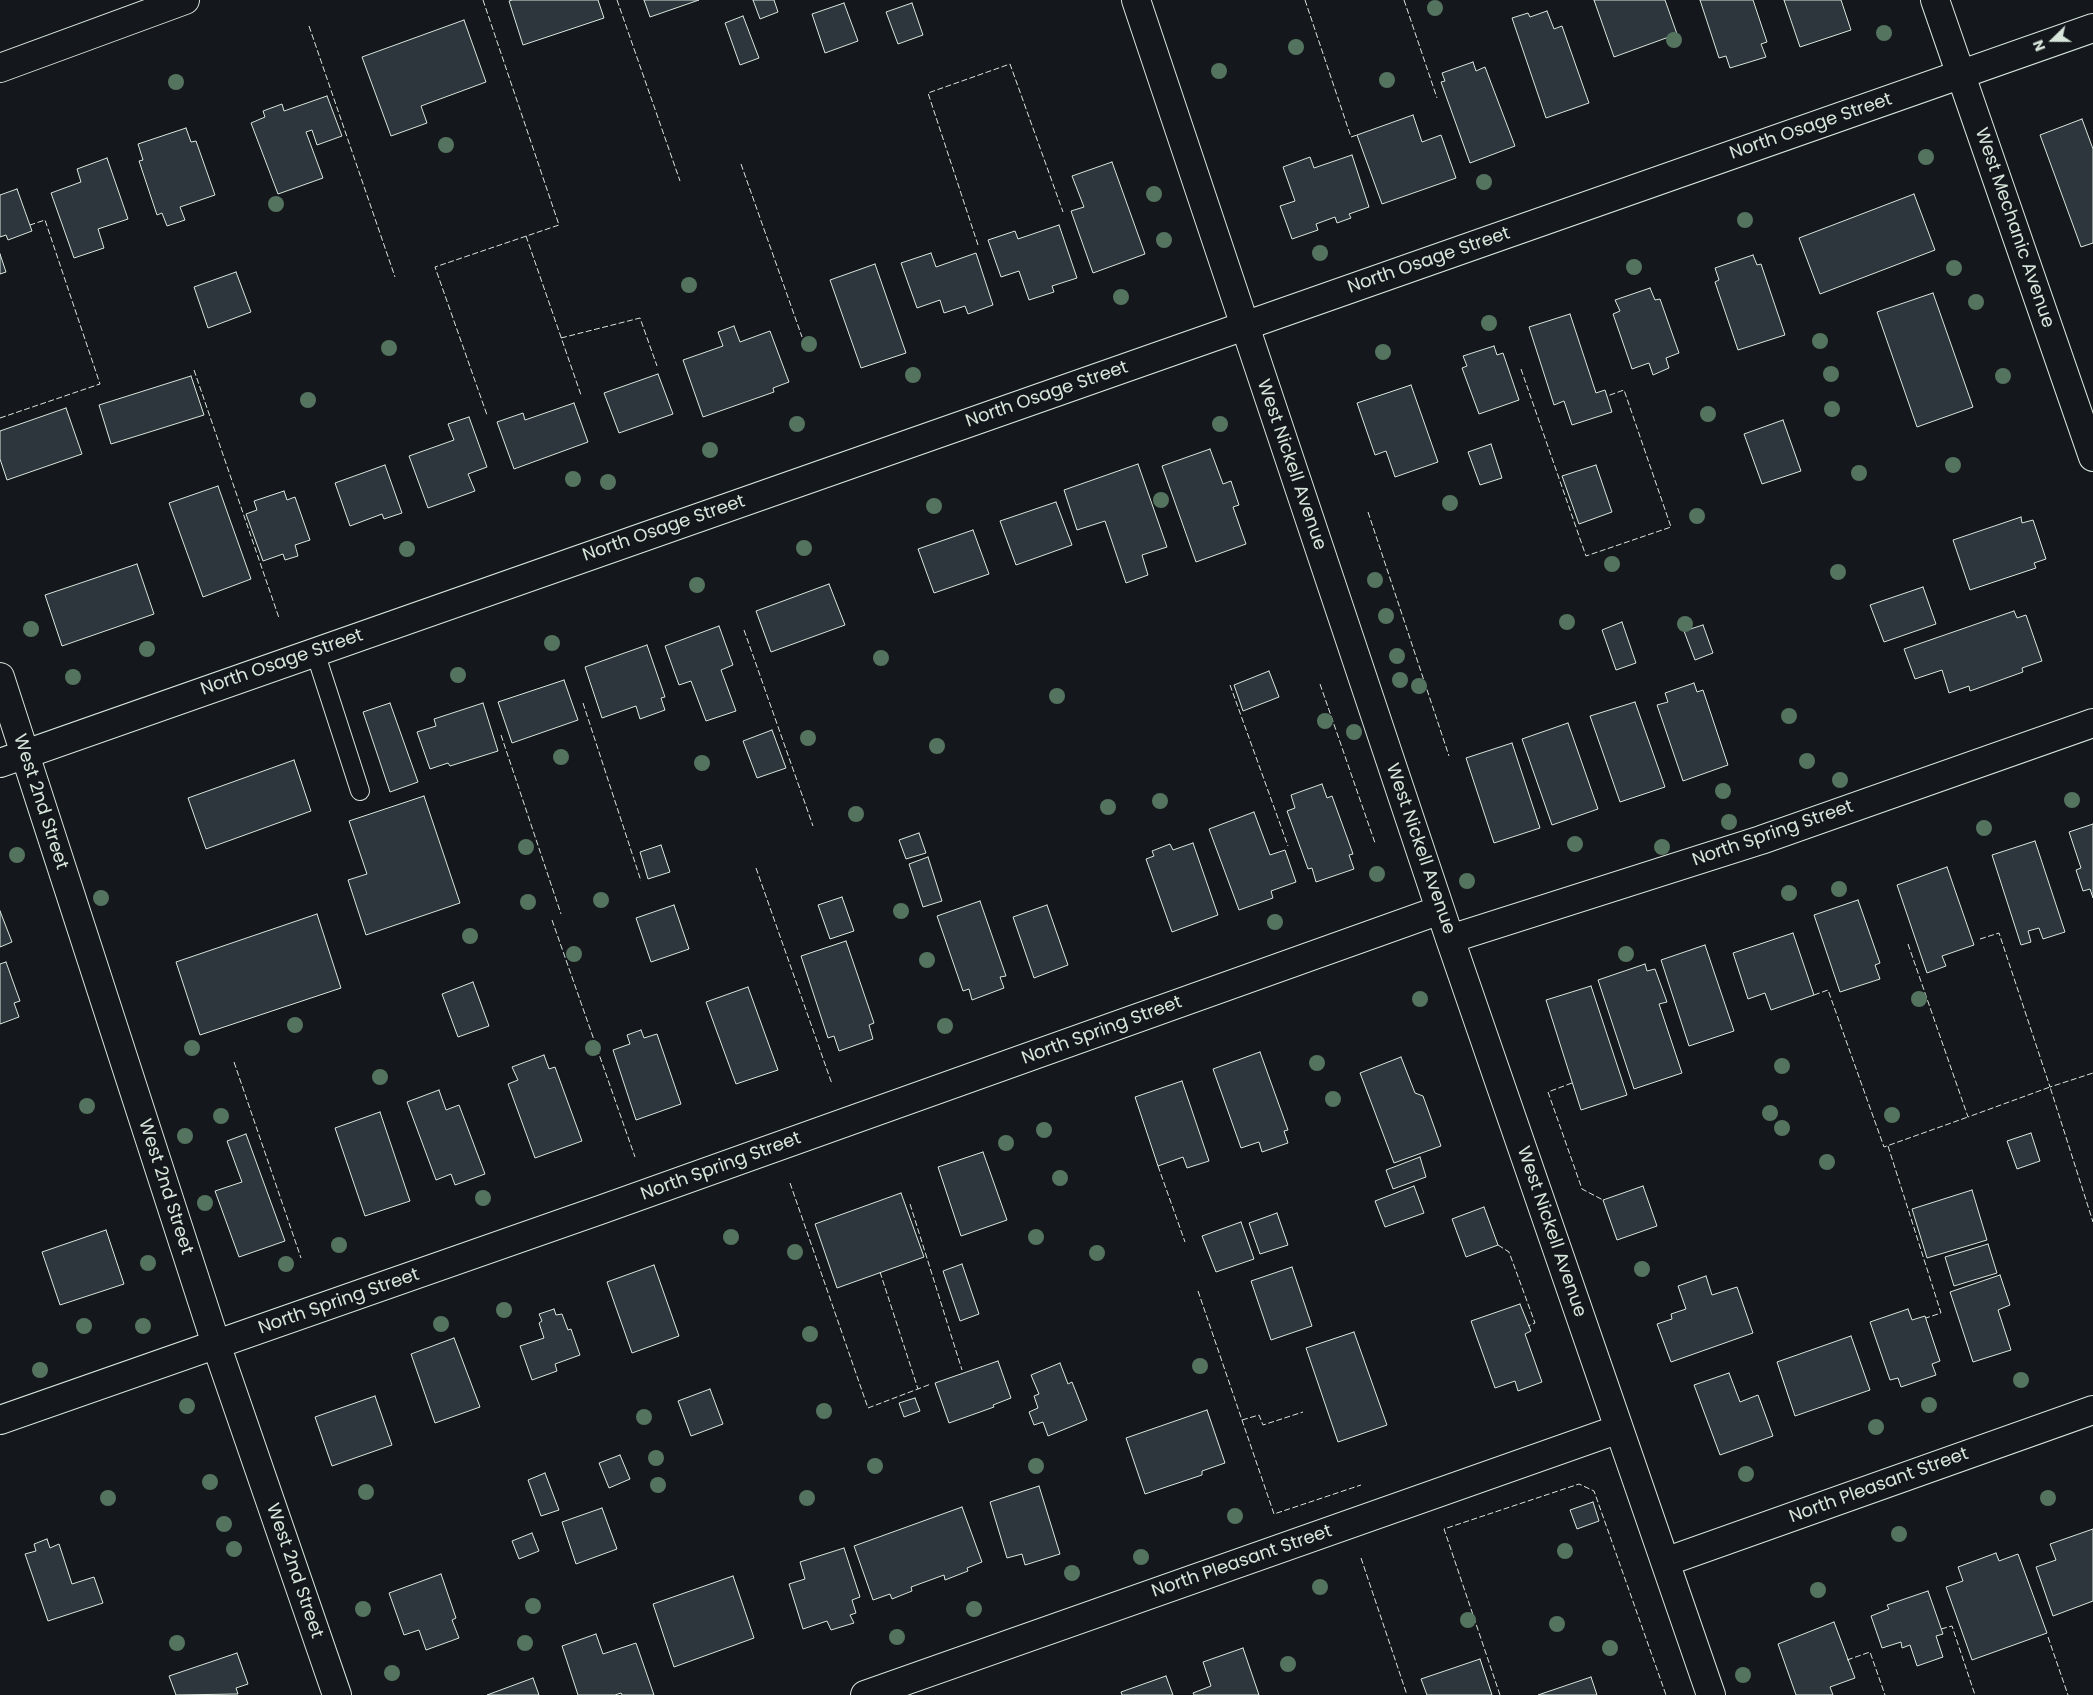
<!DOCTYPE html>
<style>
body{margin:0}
#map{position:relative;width:2093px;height:1695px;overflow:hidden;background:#14181c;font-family:Poppins,sans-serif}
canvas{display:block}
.north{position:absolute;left:2028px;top:15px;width:50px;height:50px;-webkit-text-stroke:4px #14181c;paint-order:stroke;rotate:248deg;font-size:14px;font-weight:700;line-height:20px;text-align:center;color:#d8e6dc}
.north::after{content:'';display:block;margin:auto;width:18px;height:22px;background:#d8e6dc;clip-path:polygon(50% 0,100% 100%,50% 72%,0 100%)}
</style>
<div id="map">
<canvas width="2093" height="1695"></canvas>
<div class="north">N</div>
</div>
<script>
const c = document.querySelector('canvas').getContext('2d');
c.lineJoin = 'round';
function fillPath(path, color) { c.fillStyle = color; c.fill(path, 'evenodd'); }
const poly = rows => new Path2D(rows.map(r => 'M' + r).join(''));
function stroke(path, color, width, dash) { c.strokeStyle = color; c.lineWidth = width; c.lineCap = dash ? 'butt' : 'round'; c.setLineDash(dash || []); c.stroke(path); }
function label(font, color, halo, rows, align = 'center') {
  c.font = font + ' Poppins,sans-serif'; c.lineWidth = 4; c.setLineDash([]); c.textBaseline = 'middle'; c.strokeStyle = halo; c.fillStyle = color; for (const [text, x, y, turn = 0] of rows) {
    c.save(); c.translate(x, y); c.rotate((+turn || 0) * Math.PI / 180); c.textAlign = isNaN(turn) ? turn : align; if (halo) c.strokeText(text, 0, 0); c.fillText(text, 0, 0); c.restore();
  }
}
const building = poly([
 [512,0,598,0,604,18,523,45,509,1,512,0],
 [644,0,699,0,650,17,644,0],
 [753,0,774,0,778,12,760,19,753,0],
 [1594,0,1665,0,1677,34,1614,57,1594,0],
 [1700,0,1753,0,1767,42,1761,44,1766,57,1730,68,1726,56,1719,58,1700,0],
 [1784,0,1841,0,1851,30,1800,47,1784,0],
 [844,3,858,41,825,53,812,14,844,3],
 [912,3,923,35,898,44,886,12,912,3],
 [1547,11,1554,29,1562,26,1589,103,1546,118,1512,18,1528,13,1530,17,1547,11],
 [743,16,759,58,740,65,725,23,743,16],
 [464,20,486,82,421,106,427,123,391,136,362,57,464,20],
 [1473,62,1476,71,1485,67,1515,146,1470,163,1441,82,1445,81,1442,73,1473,62],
 [327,96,342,136,317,145,312,130,306,132,323,178,278,194,251,123,265,117,263,111,282,104,284,111,327,96],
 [1413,115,1422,142,1441,135,1456,178,1382,204,1357,135,1413,115],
 [2082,119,2093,149,2093,243,2081,247,2040,135,2082,119],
 [186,128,191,142,196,141,215,195,180,207,185,220,167,226,162,213,157,215,139,161,143,160,138,144,186,128],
 [1352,155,1369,207,1349,214,1351,218,1337,223,1335,217,1316,224,1318,230,1292,239,1280,206,1295,201,1283,167,1310,157,1314,168,1352,155],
 [107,158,128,219,98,229,104,248,74,258,51,193,81,182,77,169,107,158],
 [1112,162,1145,254,1093,273,1071,211,1084,207,1072,176,1112,162],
 [17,189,32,231,8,240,6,235,0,237,0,195,17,189],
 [1914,194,1935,250,1820,294,1799,238,1914,194],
 [1059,225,1077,278,1052,286,1054,292,1029,300,1019,271,1001,277,988,240,1015,231,1018,239,1059,225],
 [931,253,936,267,976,253,993,305,968,314,965,306,944,313,940,300,917,308,901,263,931,253],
 [0,254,6,272,0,274,0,254],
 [1753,255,1757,265,1761,264,1785,335,1738,350,1715,282,1719,280,1715,268,1753,255],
 [875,264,906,353,861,368,830,280,875,264],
 [236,272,251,312,208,328,194,287,236,272],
 [1650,288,1655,300,1660,299,1679,353,1666,358,1669,368,1653,375,1649,363,1632,369,1613,314,1620,311,1615,300,1650,288],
 [1933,293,1973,407,1917,427,1877,312,1933,293],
 [1570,314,1596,393,1605,390,1612,412,1572,425,1564,401,1554,405,1529,327,1570,314],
 [734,326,740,342,770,331,789,382,773,388,774,392,703,417,683,360,723,346,718,332,734,326],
 [1494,346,1497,355,1503,353,1519,400,1479,414,1462,368,1467,366,1463,356,1494,346],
 [658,374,673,414,619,433,604,393,658,374],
 [191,376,204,415,111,444,99,405,191,376],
 [1411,385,1438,462,1395,477,1386,451,1375,455,1357,403,1411,385],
 [574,403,588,442,514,469,497,422,523,413,525,420,574,403],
 [66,408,82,454,7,480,0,459,0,431,66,408],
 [469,417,487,467,468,474,475,491,428,508,409,456,454,440,448,424,469,417],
 [1783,420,1801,471,1762,484,1744,434,1783,420],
 [1491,444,1502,478,1480,485,1468,452,1491,444],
 [1210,449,1223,484,1231,481,1239,505,1233,507,1246,544,1196,562,1162,466,1210,449],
 [1138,464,1167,547,1142,555,1148,575,1126,583,1105,521,1077,530,1064,490,1138,464],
 [385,465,402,513,384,519,382,514,350,526,335,483,385,465],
 [1596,465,1612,512,1579,524,1562,476,1596,465],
 [218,486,251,579,203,597,169,503,218,486],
 [284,491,287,500,295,497,310,540,295,545,298,556,285,560,283,554,263,561,246,514,257,510,254,501,284,491],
 [1056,502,1072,545,1016,565,1000,521,1056,502],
 [2021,517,2022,523,2033,520,2046,559,2034,563,2036,568,1970,590,1953,540,2021,517],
 [973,530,989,574,934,593,918,549,973,530],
 [137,564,154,614,62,646,45,595,137,564],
 [829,584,845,625,771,652,756,611,829,584],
 [1923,587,1936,624,1884,642,1870,605,1923,587],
 [2014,611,2017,618,2026,615,2042,661,2022,668,2023,672,1970,691,1969,686,1949,693,1942,670,1915,679,1904,649,2014,611],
 [1622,622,1636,663,1616,670,1602,630,1622,622],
 [1703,625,1713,653,1695,660,1684,631,1703,625],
 [719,626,733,665,721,670,736,711,706,721,691,681,679,685,665,646,719,626],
 [647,645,665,697,661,698,665,710,640,719,636,706,602,718,585,667,647,645],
 [1269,671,1279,697,1243,711,1234,685,1269,671],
 [564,680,578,720,512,743,498,702,564,680],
 [1694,683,1697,692,1703,690,1728,765,1683,781,1657,705,1668,702,1665,693,1694,683],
 [1635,702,1665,787,1620,802,1590,716,1635,702],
 [390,703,418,782,390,792,363,712,390,703],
 [483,703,498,751,450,766,448,763,430,769,417,732,436,726,434,719,483,703],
 [1568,723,1598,809,1552,825,1522,739,1568,723],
 [772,730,786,768,757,778,743,741,772,730],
 [1512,743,1540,828,1494,843,1466,758,1512,743],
 [294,760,311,811,206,849,188,798,294,760],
 [1322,784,1327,798,1332,796,1353,854,1349,855,1354,869,1316,882,1312,868,1308,869,1287,811,1295,808,1291,795,1322,784],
 [424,796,460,903,366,935,348,880,367,874,349,821,424,796],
 [1254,812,1270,855,1285,850,1296,882,1271,891,1273,898,1239,910,1209,829,1254,812],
 [2093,824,2093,898,2090,889,2083,891,2076,870,2081,868,2069,832,2093,824],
 [919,833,926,853,906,859,899,840,919,833],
 [2035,841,2065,932,2043,939,2039,928,2028,931,2031,942,2021,945,1992,855,2035,841],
 [1193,843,1218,915,1172,932,1146,859,1154,856,1152,851,1170,844,1173,850,1193,843],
 [661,845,670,872,648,879,640,852,661,845],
 [928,857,942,901,923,907,909,864,928,857],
 [1947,867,1974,945,1942,956,1946,966,1927,973,1897,885,1947,867],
 [842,897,854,931,830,939,818,905,842,897],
 [1858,900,1880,963,1875,965,1880,979,1840,992,1814,915,1858,900],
 [980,901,1006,976,1000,977,1004,988,972,1000,969,989,963,991,937,916,980,901],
 [674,905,689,949,651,962,636,918,674,905],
 [1047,905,1068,965,1034,978,1013,917,1047,905],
 [0,911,12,942,0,947,0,911],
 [317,914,341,988,200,1035,176,962,317,914],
 [1793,933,1814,995,1771,1010,1765,993,1748,999,1733,953,1793,933],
 [846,941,874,1023,869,1025,873,1039,839,1051,834,1036,828,1038,801,956,846,941],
 [1705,945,1734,1031,1689,1046,1661,960,1705,945],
 [6,962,20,1001,14,1003,19,1017,0,1024,0,964,6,962],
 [1645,964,1647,971,1655,969,1667,1002,1659,1004,1682,1073,1634,1089,1598,980,1645,964],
 [473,982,489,1026,458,1037,442,994,473,982],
 [1591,986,1627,1095,1581,1110,1546,1000,1591,986],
 [748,987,778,1070,736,1084,706,1002,748,987],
 [641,1030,644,1038,657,1034,681,1104,636,1120,613,1050,630,1044,627,1035,641,1030],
 [1260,1052,1288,1130,1284,1131,1288,1143,1262,1152,1259,1142,1241,1148,1213,1069,1260,1052],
 [544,1055,549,1069,555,1067,582,1141,535,1158,508,1084,518,1080,512,1067,544,1055],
 [1401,1057,1415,1093,1423,1096,1441,1146,1394,1163,1360,1073,1401,1057],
 [1182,1081,1209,1161,1187,1168,1183,1157,1158,1166,1135,1097,1182,1081],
 [439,1090,446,1110,459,1105,485,1174,455,1185,451,1174,436,1180,407,1102,439,1090],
 [380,1112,410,1201,365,1216,335,1128,380,1112],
 [2031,1133,2040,1161,2017,1169,2007,1141,2031,1133],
 [246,1134,285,1241,239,1257,215,1191,242,1182,227,1141,246,1134],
 [983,1152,1007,1220,961,1236,938,1167,983,1152],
 [1420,1157,1426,1177,1393,1189,1386,1170,1420,1157],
 [1414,1186,1424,1213,1385,1227,1375,1201,1414,1186],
 [1643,1186,1657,1226,1617,1240,1603,1200,1643,1186],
 [1972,1190,1987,1240,1927,1258,1912,1209,1972,1190],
 [901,1193,924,1257,837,1288,815,1224,901,1193],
 [1484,1207,1498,1245,1466,1257,1452,1219,1484,1207],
 [1277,1213,1288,1245,1260,1254,1249,1223,1277,1213],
 [1241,1222,1254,1259,1216,1272,1202,1236,1241,1222],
 [106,1230,124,1284,60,1305,42,1252,106,1230],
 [1988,1244,1997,1273,1954,1286,1945,1257,1988,1244],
 [962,1264,979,1314,960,1321,943,1271,962,1264],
 [654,1265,679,1336,632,1353,607,1282,654,1265],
 [1292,1267,1312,1326,1271,1340,1251,1281,1292,1267],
 [2000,1275,2010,1305,1998,1310,2011,1350,1973,1362,1950,1292,2000,1275],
 [1706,1276,1712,1295,1737,1287,1753,1333,1671,1362,1657,1324,1672,1319,1671,1314,1686,1309,1678,1286,1706,1276],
 [1520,1304,1531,1331,1525,1334,1542,1382,1518,1391,1515,1381,1495,1388,1471,1321,1520,1304],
 [554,1309,556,1315,562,1314,568,1330,571,1329,580,1355,555,1364,557,1371,532,1380,520,1346,544,1338,539,1323,542,1321,539,1314,554,1309],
 [1908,1309,1912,1320,1925,1316,1940,1361,1932,1364,1936,1375,1901,1387,1898,1378,1890,1380,1870,1322,1908,1309],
 [1354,1332,1387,1425,1338,1442,1306,1348,1354,1332],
 [1851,1336,1870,1390,1795,1416,1777,1362,1851,1336],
 [454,1338,480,1407,435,1423,411,1354,454,1338],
 [998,1361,1011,1398,993,1405,994,1407,949,1423,935,1383,998,1361],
 [1060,1363,1068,1384,1072,1382,1087,1420,1048,1436,1043,1422,1034,1425,1029,1412,1038,1408,1034,1396,1039,1394,1031,1375,1060,1363],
 [1729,1373,1740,1402,1758,1395,1773,1436,1720,1455,1694,1385,1729,1373],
 [710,1389,723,1424,691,1436,678,1401,710,1389],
 [375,1396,392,1445,332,1466,315,1417,375,1396],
 [915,1398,920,1411,904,1417,899,1403,915,1398],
 [1207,1410,1225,1463,1202,1471,1202,1475,1145,1494,1126,1438,1207,1410],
 [620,1455,630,1479,609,1488,599,1463,620,1455],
 [545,1473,559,1510,541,1516,528,1480,545,1473],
 [1039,1486,1060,1554,1025,1565,1022,1554,1007,1558,990,1502,1039,1486],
 [1593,1502,1599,1521,1577,1529,1570,1510,1593,1502],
 [962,1507,982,1562,967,1568,968,1571,945,1580,944,1575,911,1587,912,1591,892,1599,890,1594,873,1600,854,1546,962,1507],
 [602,1508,617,1549,576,1564,562,1522,602,1508],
 [2093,1529,2093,1601,2053,1616,2036,1567,2056,1560,2050,1544,2093,1529],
 [532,1533,539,1551,519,1559,512,1541,532,1533],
 [47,1539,50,1548,59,1544,72,1584,94,1577,103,1603,48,1621,25,1554,36,1551,34,1544,47,1539],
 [844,1548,860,1597,852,1600,856,1613,850,1615,854,1623,831,1630,827,1621,803,1629,789,1584,805,1579,800,1562,844,1548],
 [1996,1553,1999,1561,2018,1554,2047,1633,1972,1660,1946,1587,1963,1581,1958,1567,1996,1553],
 [441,1574,456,1618,452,1620,459,1638,426,1650,419,1630,404,1635,389,1593,441,1574],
 [733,1576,754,1638,674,1667,653,1604,733,1576],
 [1928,1591,1943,1634,1936,1636,1943,1657,1917,1666,1910,1645,1902,1648,1901,1642,1882,1648,1871,1616,1889,1609,1887,1605,1928,1591],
 [1834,1622,1855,1678,1830,1687,1833,1695,1796,1695,1778,1644,1834,1622],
 [596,1634,603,1654,636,1643,654,1695,622,1695,621,1693,615,1695,578,1695,562,1646,596,1634],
 [1243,1648,1259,1695,1194,1695,1193,1693,1211,1686,1203,1662,1243,1648],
 [237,1653,248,1684,236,1688,238,1694,176,1695,169,1676,237,1653],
 [1480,1659,1492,1695,1427,1695,1421,1679,1480,1659],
 [1166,1676,1173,1695,1122,1695,1121,1692,1166,1676],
 [1591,1677,1597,1695,1538,1695,1591,1677],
 [533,1678,539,1695,487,1695,533,1678]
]);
fillPath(building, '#2c363c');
stroke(building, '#d8e6dc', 1);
const lane = poly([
 [315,652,360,791]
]);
const street = poly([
 [1136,0,1450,939,1711,1695],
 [1935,0,2093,457],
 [0,677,216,1344,337,1695],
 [0,763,2093,28],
 [1450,939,1761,840,2093,723],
 [0,1420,600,1210,1440,910],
 [1665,1562,2093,1410],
 [865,1695,1619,1429]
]);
const secondary = poly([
 [0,68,185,0]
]);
stroke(lane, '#d8e6dc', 20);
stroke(street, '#d8e6dc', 30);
stroke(secondary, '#d8e6dc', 30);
stroke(lane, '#14181c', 18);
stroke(street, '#14181c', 28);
stroke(secondary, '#14181c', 28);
stroke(poly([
 [483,0,559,225,435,267,487,415],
 [617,0,680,181],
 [1305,0,1351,137,1357,135],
 [1404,0,1437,98],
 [309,26,395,277],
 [741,164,802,337],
 [526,236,581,395],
 [978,245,928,93,1010,64,1063,212],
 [561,338,640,318,657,366],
 [1521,369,1586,556,1671,527,1624,390,1607,396],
 [194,370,279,618],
 [0,418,100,384,45,220,30,225],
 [1368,512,1449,756],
 [744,630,813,826],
 [1320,684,1375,843],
 [1230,685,1288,846],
 [583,703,641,881],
 [501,735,561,914],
 [756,868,832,1084],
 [552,920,635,1157],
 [1980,939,1999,933,2050,1087,2093,1073],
 [1908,944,1968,1117,2050,1087,2093,1222],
 [1814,995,1828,990,1884,1147,1968,1117],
 [234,1062,301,1258],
 [1572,1083,1548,1092,1582,1189,1603,1200],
 [1888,1146,1941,1313,1926,1318],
 [1158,1166,1185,1242],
 [790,1183,868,1408,931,1384],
 [910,1204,962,1370],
 [1498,1245,1509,1252,1535,1323,1528,1326],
 [880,1272,918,1389],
 [1198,1291,1274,1514,1361,1485],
 [1242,1420,1259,1415,1263,1425,1303,1412],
 [1361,1558,1407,1695],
 [1941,1629,1952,1626,1975,1695],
 [2048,1637,2068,1695],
 [1847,1660,1870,1652,1885,1695],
 [1500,1695,1444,1529,1579,1484,1594,1491,1666,1695]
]), '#d8e6dc', 1, [6, 2.5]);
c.fillStyle = '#55745f';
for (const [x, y] of [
 [1435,8],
 [1884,33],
 [1674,40],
 [1296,47],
 [1219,71],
 [1387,80],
 [176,82],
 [446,145],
 [1926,157],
 [1484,182],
 [1154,194],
 [276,204],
 [1745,220],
 [1164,240],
 [1320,253],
 [1634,267],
 [1954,268],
 [689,285],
 [1121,297],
 [1976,302],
 [1489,323],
 [1820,341],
 [809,344],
 [389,348],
 [1383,352],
 [1831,374],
 [913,375],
 [2003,376],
 [308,400],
 [1832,409],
 [1708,414],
 [797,424],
 [1220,424],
 [710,450],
 [1953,465],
 [1859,473],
 [573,479],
 [608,482],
 [1161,500],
 [1450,503],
 [934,506],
 [1697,516],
 [804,548],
 [407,549],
 [1612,564],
 [1838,572],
 [1375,580],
 [697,585],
 [1386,616],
 [1567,622],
 [1685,624],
 [31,629],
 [552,643],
 [147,649],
 [1397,656],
 [881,658],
 [458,675],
 [73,677],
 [1400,680],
 [1419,686],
 [1057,696],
 [1789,716],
 [1325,721],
 [1354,732],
 [808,738],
 [937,746],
 [561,757],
 [1807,761],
 [702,763],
 [1840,780],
 [1723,791],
 [2072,800],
 [1160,801],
 [1108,807],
 [856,814],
 [1729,822],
 [1984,828],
 [1575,844],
 [526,847],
 [1662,847],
 [17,855],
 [1377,874],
 [1467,881],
 [1839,889],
 [1789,893],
 [101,898],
 [601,900],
 [528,902],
 [901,911],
 [1275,922],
 [470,936],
 [574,954],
 [1626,954],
 [927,960],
 [1420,999],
 [1919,999],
 [295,1025],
 [945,1026],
 [192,1048],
 [593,1048],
 [1317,1063],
 [1782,1066],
 [380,1077],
 [1333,1099],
 [87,1106],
 [1770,1113],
 [1892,1115],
 [221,1116],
 [1782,1128],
 [1044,1130],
 [185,1136],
 [1006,1143],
 [1827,1162],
 [1060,1178],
 [483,1198],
 [205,1203],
 [731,1237],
 [1036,1237],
 [339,1245],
 [795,1252],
 [1097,1253],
 [148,1263],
 [286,1264],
 [1642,1269],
 [504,1310],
 [441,1324],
 [84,1326],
 [143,1326],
 [810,1334],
 [1200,1366],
 [40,1370],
 [2021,1380],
 [1929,1405],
 [187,1406],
 [824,1411],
 [644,1417],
 [1876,1427],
 [656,1458],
 [875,1466],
 [1036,1466],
 [1746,1474],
 [210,1482],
 [658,1485],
 [366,1492],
 [108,1498],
 [807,1498],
 [2048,1498],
 [1235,1516],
 [224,1524],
 [1899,1534],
 [234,1549],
 [1565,1551],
 [1141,1557],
 [1072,1573],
 [1320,1587],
 [1818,1590],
 [533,1606],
 [363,1609],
 [974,1609],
 [1468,1620],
 [1557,1624],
 [897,1637],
 [177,1643],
 [525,1643],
 [1610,1648],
 [1288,1664],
 [392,1673],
 [1743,1675]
]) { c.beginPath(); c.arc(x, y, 8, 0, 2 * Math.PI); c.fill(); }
label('18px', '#d8e6dc', '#14181c', [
 ["North Osage Street",1811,127,-19],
 ["West Mechanic Avenue",2014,228,71],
 ["North Osage Street",1429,261,-19],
 ["North Osage Street",1047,395,-19],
 ["West Nickell Avenue",1291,465,71],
 ["North Osage Street",664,529,-19],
 ["North Osage Street",282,663,-19],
 ["West 2nd Street",40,802,72],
 ["North Spring Street",1773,834,-19],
 ["West Nickell Avenue",1420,849,71],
 ["North Spring Street",1102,1031,-20],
 ["North Spring Street",721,1167,-20],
 ["West 2nd Street",165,1187,72],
 ["West Nickell Avenue",1551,1232,71],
 ["North Spring Street",339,1302,-19],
 ["North Pleasant Street",1879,1486,-20],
 ["North Pleasant Street",1242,1562,-19],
 ["West 2nd Street",294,1571,71]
]);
</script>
